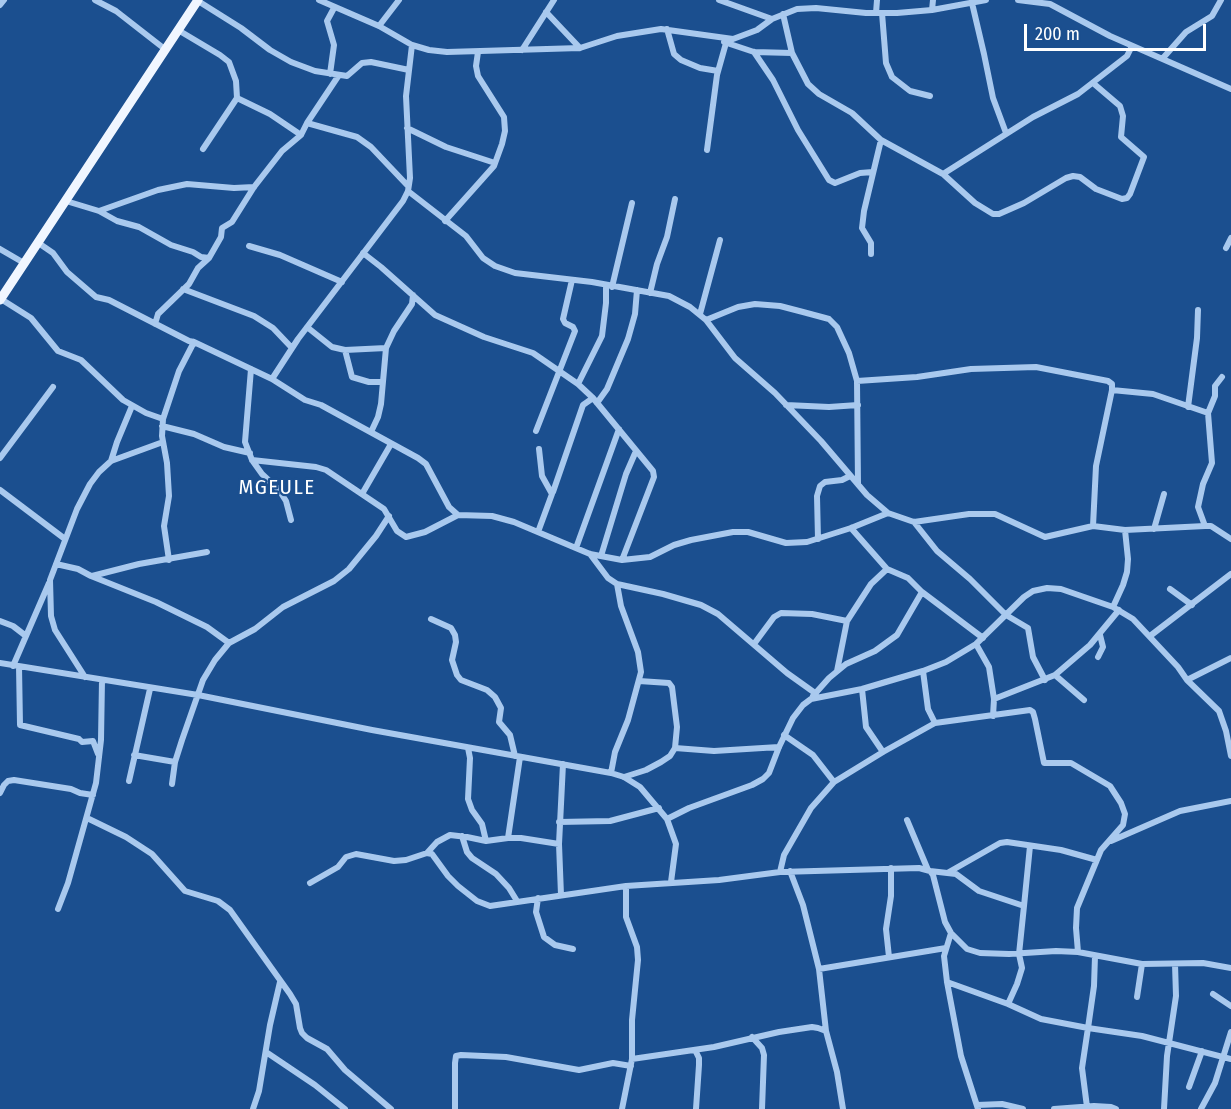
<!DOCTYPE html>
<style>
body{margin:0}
#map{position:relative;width:1231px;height:1109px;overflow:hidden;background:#1b4f8f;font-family:"Fira Sans Condensed",sans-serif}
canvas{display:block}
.scale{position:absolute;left:1024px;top:24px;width:182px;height:27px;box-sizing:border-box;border:3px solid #fff;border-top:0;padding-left:8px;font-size:18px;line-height:21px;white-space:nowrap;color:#fff;-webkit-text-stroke:4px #1b4f8f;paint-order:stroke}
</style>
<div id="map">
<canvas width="1231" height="1109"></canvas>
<div class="scale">200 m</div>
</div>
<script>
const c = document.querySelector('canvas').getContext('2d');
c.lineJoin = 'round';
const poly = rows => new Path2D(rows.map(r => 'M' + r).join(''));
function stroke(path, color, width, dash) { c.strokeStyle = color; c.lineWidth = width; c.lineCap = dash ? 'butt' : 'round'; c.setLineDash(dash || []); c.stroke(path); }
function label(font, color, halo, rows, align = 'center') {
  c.font = font + ' "Fira Sans Condensed",sans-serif'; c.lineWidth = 4.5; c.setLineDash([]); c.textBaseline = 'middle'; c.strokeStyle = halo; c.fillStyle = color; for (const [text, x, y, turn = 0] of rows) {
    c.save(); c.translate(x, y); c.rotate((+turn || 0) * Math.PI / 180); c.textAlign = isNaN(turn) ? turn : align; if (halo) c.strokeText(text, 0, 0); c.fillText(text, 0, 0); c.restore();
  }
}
stroke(poly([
 [95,0,116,11,166,50],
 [319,0,379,26,412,45,429,50,447,52,580,48,617,36,661,29,733,39,757,30,772,19,797,9,816,8,866,13,897,13,932,10,986,0],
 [719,0,772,19],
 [1018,0,1050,4,1110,36,1231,89],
 [198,1,241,28,270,50,291,62,315,71,347,76,362,63,371,62,409,70],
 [972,3,984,54,993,98,1006,133],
 [0,5,4,0],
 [932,10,933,0],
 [546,12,580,48],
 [876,13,877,0],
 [882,13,886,63,892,77,910,91,930,96],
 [783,14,792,53,808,84,819,94,852,113,881,140,943,174,975,203,993,214,999,214,1024,203,1066,178,1073,176,1080,177,1096,189,1122,199,1127,198,1130,194,1144,157,1121,137,1123,116,1120,106,1093,83],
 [379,26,399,0],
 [667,29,674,54,681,60,700,68,718,71],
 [178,30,220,55,229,62,236,81,237,98,203,149],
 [724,42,754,52,792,53],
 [522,50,554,0],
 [754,52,773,80,798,130,829,180,835,183,860,173,873,172],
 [1163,58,1186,32,1212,16,1221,0],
 [330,74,334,45,327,21,334,8],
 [237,98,270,114,301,135],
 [307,123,357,137,371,147,408,186],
 [407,128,446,147,495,163],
 [707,150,717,75,726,43],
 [943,174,1033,117,1078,94,1127,56,1132,46],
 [408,191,466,236,483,258,495,266,515,273,592,282,669,296,690,307,706,320,735,358,775,393,821,441,867,495,888,513,914,522,969,514,995,514,1045,537,1093,526,1125,530,1205,526,1211,526,1231,539],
 [66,201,99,211,117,221,139,227,171,245,193,252,201,257,209,258],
 [99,211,158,190,187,184,234,188,254,187],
 [445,221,494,166,502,144,505,131,504,117,478,76,476,66,478,52],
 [37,242,53,253,67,272,96,297,109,300,189,341,194,342,272,379,305,400,321,405,418,458,426,464,449,507,458,515,492,516,514,522,590,554,622,560,650,557,674,545,691,540,733,532,748,532,786,543,807,542,851,528,888,513],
 [249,246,280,255,342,282],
 [1226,248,1231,238],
 [0,249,24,263],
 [363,253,381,267,435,315,484,337,533,353,578,384,593,398,653,471,654,477,622,560],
 [871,254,871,243,862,228,864,211,881,140],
 [612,287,632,203],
 [183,289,254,316,273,328,292,348],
 [650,293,657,264,667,237,675,199],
 [1,299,31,318,58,351,81,360,123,400,146,413,163,419],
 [700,314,720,240],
 [706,320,738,307,755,304,780,306,803,312,829,319,837,327,849,353,857,381,858,484],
 [155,324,158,314,189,284,198,268,209,258,221,237,222,228,232,222,254,187,282,151,301,135,307,123,339,75],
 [307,327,332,347,345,350,386,348],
 [345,350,352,377,369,382,382,382],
 [251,369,245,442,252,460,262,474,279,490,286,501,291,520],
 [272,379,298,339,403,201,408,191,410,178,406,96,412,45],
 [857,381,917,377,971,369,1036,367,1108,381,1112,384,1112,390,1096,466,1093,526],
 [578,384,602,336,606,303,606,286],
 [1112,390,1153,394,1208,413],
 [597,403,607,389,628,339,635,314,637,290],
 [786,405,829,407,858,405],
 [1188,407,1197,338,1198,310],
 [162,426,194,434,224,447,250,453],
 [536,431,575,331,573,327,565,323,563,319,572,280],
 [371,432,378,417,381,404,386,348,394,331,412,304,413,295],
 [0,458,53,387],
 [252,460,316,467,326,470,384,509,397,531,406,537,425,532,458,515],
 [111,461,117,442,132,406],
 [0,490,65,539],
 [553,492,583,405,593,398],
 [362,494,391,444],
 [914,522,937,551,970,579,1006,615,1028,628,1033,657,1045,680],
 [1205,526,1198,507,1203,484,1212,463,1208,413,1215,396,1215,386,1222,377],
 [851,528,887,569,908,578,922,592,983,638],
 [1154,529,1164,494],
 [538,532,552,494,542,476,539,449],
 [818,539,817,496,820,486,825,482,842,480,850,476],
 [576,548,619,429],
 [590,554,608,578,617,584,663,594,701,605,718,614,787,673,815,693],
 [601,556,626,474,636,451],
 [169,560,164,526,169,496,167,463,162,436,163,419,179,371,194,342],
 [56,564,78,569,91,576,156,602,207,627,229,643],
 [92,576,139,564,207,552],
 [1170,589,1192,605],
 [1113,607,1123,585,1127,572,1128,559,1125,530],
 [431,619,451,628,455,635,456,642,452,660,457,675,461,680,487,690,495,697,501,708,499,722,510,735,515,756],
 [0,621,13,626,26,636],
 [1150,636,1231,574],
 [754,644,774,617,781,613,812,614,847,621],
 [976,644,989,667,994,699,993,716],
 [1098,657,1103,647,1100,635],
 [0,663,198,695,372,730,611,773,624,777,640,787,667,819,676,844,671,882],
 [13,666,49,583],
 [19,666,20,725,79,739,82,742,93,741,98,754],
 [837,671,847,621,871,584,887,569],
 [923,671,928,709,935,723],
 [1055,675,1084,700],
 [85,677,55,630,51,616,50,580,77,509,90,484,99,472,111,461,163,442],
 [1187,680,1231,658],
 [862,689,866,727,883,752],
 [813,696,829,678,846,664,875,651,897,635,922,592],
 [994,699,1055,675,1090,645,1119,610],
 [784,735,813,755,834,782],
 [468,748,470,758,468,799,472,810,482,824,486,841],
 [675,748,714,751,779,747],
 [134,755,175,762],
 [611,773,615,752,628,720,641,672,638,652,621,606,617,584],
 [624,777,646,770,661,762,670,756,675,748,677,727,672,687,669,683,639,681],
 [129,781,150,689],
 [172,784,175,762,182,740,203,680,215,660,229,643,255,629,283,607,334,581,349,569,376,536,389,516],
 [0,793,4,785,8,781,14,780,71,789,80,793,93,795],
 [87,818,126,837,152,854,185,891,218,901,230,910,290,994,296,1004,300,1028,302,1033,307,1038,327,1049,345,1070,391,1109],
 [667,819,689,808,752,785,763,779,769,773,779,747,793,718,803,705,811,699,862,689,923,671,946,662,976,644,1024,597,1033,591,1047,588,1061,589,1113,607,1133,619,1178,667,1187,680,1219,711,1226,731,1231,756],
 [907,820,928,870],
 [559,822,610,821,659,808],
 [462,836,467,852,472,858,496,874,509,888,517,901],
 [508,838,520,757],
 [1111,841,1180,811,1231,801],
 [427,853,437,842,450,835,467,837,486,841,508,838,521,838,559,844],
 [790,871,803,905,819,969,826,1031,837,1072,843,1109],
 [930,871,956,874,979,891,1024,906,1019,954,1022,968,1017,984,1008,1004,1041,1019,1088,1028,1082,1068,1087,1107],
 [780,872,784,855,811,808,834,782,883,752,935,723,1030,710,1033,712,1035,719,1044,763,1071,763,1110,786,1121,803,1125,814,1123,825,1101,850,1077,908,1076,928,1078,952],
 [949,872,1000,843,1007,842,1061,850,1097,860],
 [310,883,338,867,346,857,356,854,394,861,406,860,427,853,432,854,448,876,458,886,477,901,490,906,626,886,719,880,780,872,919,868,930,871,933,875,945,922,951,933,967,949,980,953,1009,954,1056,951,1078,952,1142,964,1203,963,1231,968],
 [561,895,559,844,563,764],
 [538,898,536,912,544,937,555,945,573,949],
 [1024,906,1030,846],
 [58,909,68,883,96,783,101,740,102,680],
 [951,933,944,956,947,982,961,1056,978,1109],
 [1095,956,1094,986,1088,1028,1142,1036,1231,1059],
 [889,957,886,929,891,896,891,868],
 [819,969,946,948],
 [947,982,1008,1004],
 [1213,994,1231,1006],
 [1137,997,1142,964],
 [752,1037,762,1048,764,1055,762,1109],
 [695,1050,699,1058,699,1065,696,1109],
 [266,1052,315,1085,345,1109],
 [632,1059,714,1047,779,1032,812,1027,818,1028,826,1031],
 [1189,1087,1202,1051],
 [977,1105,1002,1104,1023,1109],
 [253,1109,259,1091,270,1025,280,982],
 [455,1109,455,1063,456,1056,461,1055,506,1057,579,1070,613,1063,631,1066],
 [622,1109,632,1059,632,1020,638,960,637,947,626,917,626,886],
 [1054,1109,1094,1106,1111,1107,1116,1109],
 [1164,1109,1167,1056,1176,996,1175,964],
 [1201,1109,1215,1083,1231,1032]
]), '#a9c9ee', 6);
stroke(poly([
 [0,300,198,0]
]), '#f0f6ff', 9);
c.letterSpacing = '1.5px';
label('21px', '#fff', '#1b4f8f', [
 ["MGEULE",277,488]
]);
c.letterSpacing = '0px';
</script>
